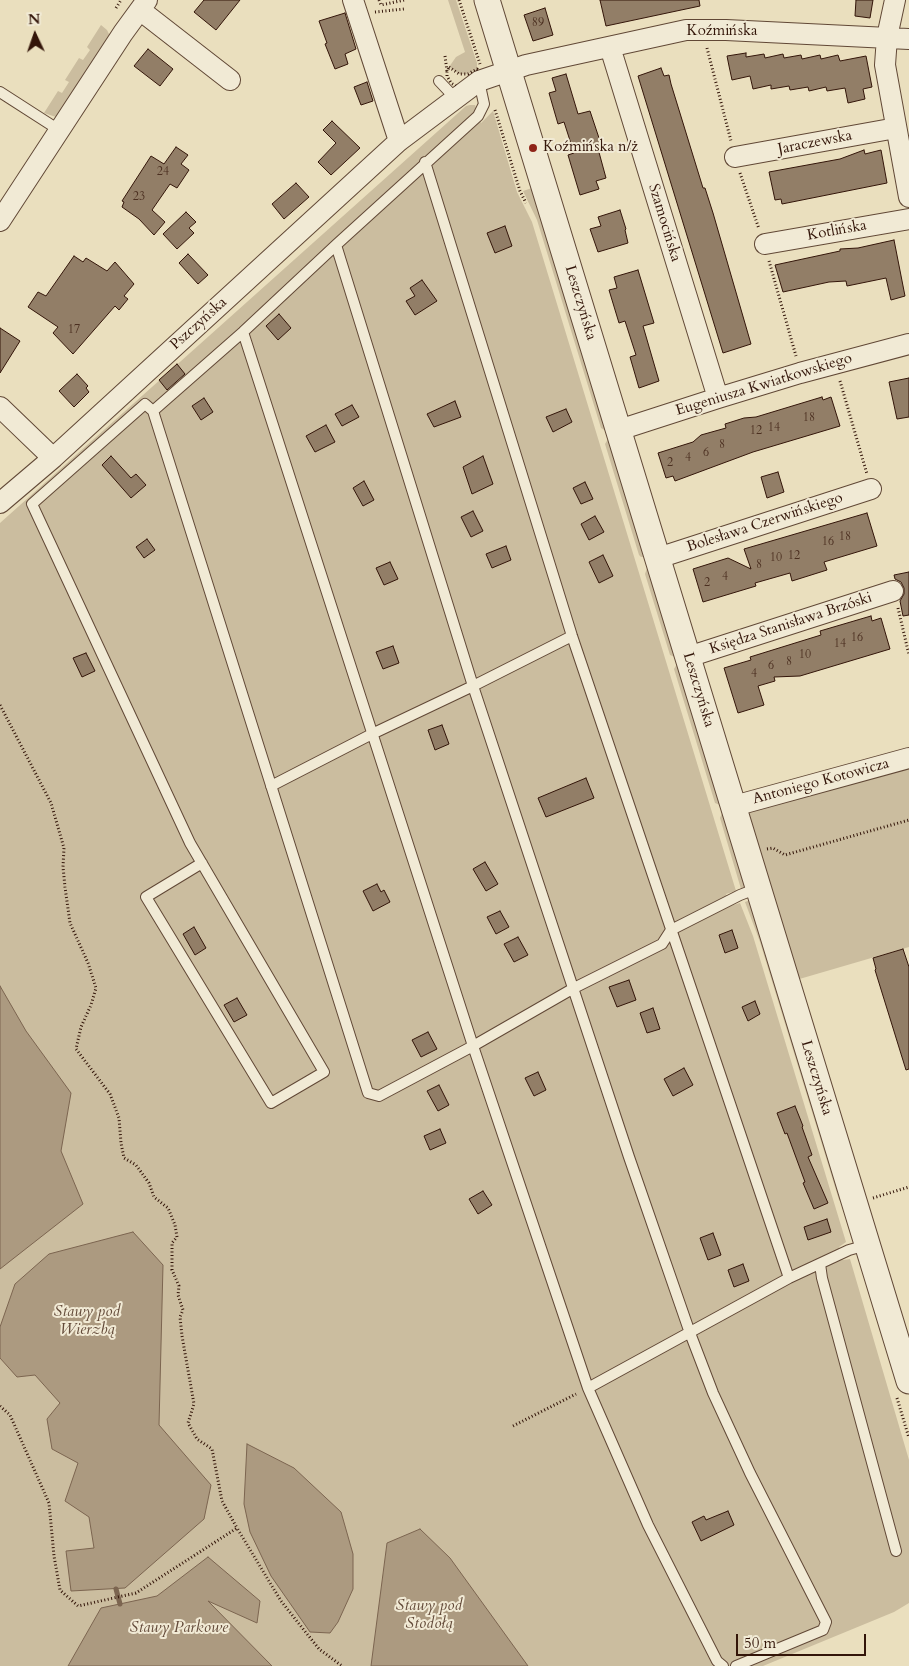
<!DOCTYPE html>
<meta charset="utf-8">
<style>
body{margin:0}
#map{position:relative;width:909px;height:1666px;overflow:hidden;background:#eadfbe;font-family:Cardo,serif}
canvas{display:block}
.north{position:absolute;left:10px;top:10px;width:50px;height:50px;-webkit-text-stroke:4px #f1ead5;paint-order:stroke;rotate:357deg;font-size:14px;font-weight:700;line-height:20px;text-align:center;color:#331509}
.north::after{content:'';display:block;margin:auto;width:18px;height:22px;background:#331509;clip-path:polygon(50% 0,100% 100%,50% 72%,0 100%)}
.scale{position:absolute;left:736px;top:1634px;width:130px;height:22px;box-sizing:border-box;border:2px solid #331509;border-top:0;padding-left:6px;font-size:15px;line-height:18px;white-space:nowrap;color:#331509;-webkit-text-stroke:4px #f1ead5;paint-order:stroke}
</style>
<div id="map">
<canvas width="909" height="1666"></canvas>
<div class="north">N</div>
<div class="scale">50 m</div>
</div>
<script>
const c = document.querySelector('canvas').getContext('2d');
c.lineJoin = 'round';
function fillPath(path, color) { c.fillStyle = color; c.fill(path, 'evenodd'); }
const poly = rows => new Path2D(rows.map(r => 'M' + r).join(''));
function stroke(path, color, width, dash) { c.strokeStyle = color; c.lineWidth = width; c.lineCap = dash ? 'butt' : 'round'; c.setLineDash(dash || []); c.stroke(path); }
function label(font, color, halo, rows, align = 'center') {
  c.font = font + ' Cardo,serif'; c.lineWidth = 4; c.setLineDash([]); c.textBaseline = 'middle'; c.strokeStyle = halo; c.fillStyle = color; for (const [text, x, y, turn = 0] of rows) {
    c.save(); c.translate(x, y); c.rotate((+turn || 0) * Math.PI / 180); c.textAlign = isNaN(turn) ? turn : align; if (halo) c.strokeText(text, 0, 0); c.fillText(text, 0, 0); c.restore();
  }
}
fillPath(poly([
 [448,0,456,0,477,63,477,69,468,74,459,74,449,67,456,57,465,52],
 [101,25,107,30,110,36,56,117,44,113,58,91,62,93,69,82,65,80,79,58,83,60,90,50,87,47],
 [470,105,475,105,481,123,493,111,517,192,532,222,736,891,726,894,730,906,740,903,753,936,846,1242,839,1247,843,1260,850,1259,909,1460,909,1603,894,1612,763,1666,0,1666,0,523,466,106],
 [535,187,606,431,601,428,537,220,523,191],
 [608,439,648,557,641,557,639,555,605,444],
 [650,566,675,657,670,655,645,574,647,568],
 [677,664,720,805,715,803,674,669],
 [909,767,909,947,796,980,745,809],
 [722,813,749,887,741,889,720,818],
 [753,899,842,1202,839,1200,760,942,745,902]
]), '#cbbd9f');
const water = poly([
 [0,986,26,1031,71,1093,61,1151,83,1204,0,1269,0,986],
 [133,1232,163,1265,159,1425,211,1485,204,1519,125,1588,71,1591,66,1551,94,1548,89,1517,65,1501,78,1463,52,1449,47,1419,60,1403,35,1375,17,1377,0,1358,0,1327,15,1284,49,1254,133,1232],
 [247,1444,294,1468,341,1512,353,1554,353,1589,338,1622,330,1633,310,1632,271,1576,250,1532,244,1504,247,1444],
 [420,1529,450,1558,528,1666,371,1666,387,1543,420,1529],
 [208,1557,260,1601,257,1623,208,1601,272,1666,68,1666,101,1608,157,1596,208,1557]
]);
fillPath(water, '#ac9a80');
stroke(water, '#7c6550', 1);
stroke(poly([
 [116,1589,120,1604]
]), '#7c6550', 5);
const building = poly([
 [204,0,240,0,216,30,194,12,204,0],
 [600,0,699,0,700,6,606,26,600,0],
 [856,0,873,0,870,18,855,16,856,0],
 [545,8,553,35,533,41,524,15,545,8],
 [345,13,356,49,345,54,348,64,335,69,325,44,327,43,319,21,345,13],
 [148,49,173,69,160,86,134,66,148,49],
 [746,53,746,57,764,54,765,58,783,54,784,58,801,55,802,59,820,55,821,59,838,55,840,61,866,56,872,87,863,89,865,99,848,103,845,88,827,91,826,87,809,91,808,87,790,90,789,86,771,89,771,85,753,89,750,76,732,80,729,66,727,56,746,53],
 [661,68,664,76,669,75,671,84,703,188,705,188,713,213,751,344,723,353,638,76,661,68],
 [566,74,578,114,590,111,601,144,597,145,606,178,596,181,599,189,580,195,568,155,574,153,564,122,558,124,549,93,556,91,552,78,566,74],
 [367,82,373,101,361,105,354,87,367,82],
 [332,121,360,148,331,175,318,162,336,143,323,130,332,121],
 [176,147,188,155,181,164,189,170,177,188,170,184,152,210,165,222,154,235,139,219,122,207,124,202,122,201,151,156,164,164,176,147],
 [864,150,865,154,881,150,887,183,782,204,781,199,775,200,769,172,840,159,864,150],
 [296,183,309,197,284,219,272,204,296,183],
 [620,210,626,229,625,230,628,243,598,252,590,229,601,226,598,217,620,210],
 [186,212,196,222,189,228,194,233,177,249,163,234,186,212],
 [505,226,512,246,495,253,487,233,505,226],
 [894,240,905,296,891,300,886,278,847,286,846,281,829,282,783,292,775,265,840,251,840,249,858,248,894,240],
 [188,254,208,275,198,284,179,263,188,254],
 [74,256,83,262,86,258,107,271,115,262,134,284,124,296,128,299,119,310,115,306,73,354,53,333,58,327,28,307,38,292,46,296,74,256],
 [638,270,654,323,643,326,659,381,639,388,630,357,636,355,625,321,619,323,609,290,617,288,614,277,638,270],
 [422,280,437,301,415,315,406,301,415,296,410,288,422,280],
 [279,314,291,328,278,340,266,326,279,314],
 [0,328,20,341,0,373,0,328],
 [177,364,185,374,167,390,159,380,177,364],
 [77,374,88,386,86,388,89,392,74,407,59,391,77,374],
 [909,378,909,417,897,419,889,382,909,378],
 [822,397,823,400,831,397,840,426,753,452,675,481,673,476,666,478,658,453,693,442,701,435,726,428,725,424,744,418,756,417,822,397],
 [204,398,213,412,201,420,192,406,204,398],
 [455,401,461,417,434,427,427,414,455,401],
 [352,405,359,417,342,426,335,414,352,405],
 [566,409,572,422,553,432,546,417,566,409],
 [326,425,335,442,315,452,306,436,326,425],
 [111,456,131,478,136,474,146,485,131,498,102,465,111,456],
 [483,456,493,484,472,494,463,467,483,456],
 [778,472,784,492,767,498,761,477,778,472],
 [364,481,374,500,363,506,353,488,364,481],
 [585,482,593,499,581,504,573,488,585,482],
 [473,511,483,531,471,537,461,517,473,511],
 [867,513,877,546,824,562,827,570,792,581,790,573,755,583,756,586,703,602,693,569,728,558,751,569,744,549,867,513],
 [595,516,604,532,589,540,581,524,595,516],
 [147,539,155,550,144,558,136,547,147,539],
 [506,546,511,560,492,568,486,554,506,546],
 [603,555,613,576,599,583,589,562,603,555],
 [390,562,398,579,384,585,376,568,390,562],
 [909,572,909,615,903,616,900,601,904,594,904,588,901,582,895,579,894,575,909,572],
 [871,616,872,621,881,618,890,649,800,676,774,677,775,681,758,686,764,705,738,713,724,668,751,660,750,657,821,635,820,631,871,616],
 [393,646,399,663,383,669,376,652,393,646],
 [86,653,95,671,82,677,73,658,86,653],
 [442,725,449,744,435,750,428,730,442,725],
 [586,778,594,798,546,817,538,798,586,778],
 [485,862,498,884,486,891,473,869,485,862],
 [377,884,381,892,384,890,390,902,373,911,363,891,377,884],
 [500,911,509,927,496,934,487,917,500,911],
 [194,927,206,948,195,955,183,934,194,927],
 [732,930,738,948,725,953,719,935,732,930],
 [518,937,528,955,514,962,504,944,518,937],
 [903,949,909,967,909,1069,906,1070,875,970,876,969,873,958,903,949],
 [629,980,636,1000,617,1007,609,987,629,980],
 [237,998,247,1015,234,1022,224,1005,237,998],
 [755,1001,760,1014,748,1021,742,1007,755,1001],
 [653,1008,660,1029,647,1033,640,1013,653,1008],
 [428,1032,437,1049,421,1057,412,1040,428,1032],
 [684,1068,693,1085,673,1096,664,1079,684,1068],
 [538,1072,546,1090,534,1096,525,1078,538,1072],
 [439,1085,449,1105,438,1111,427,1091,439,1085],
 [795,1106,803,1126,802,1127,812,1155,808,1157,828,1203,814,1209,803,1183,805,1182,787,1133,785,1134,777,1113,795,1106],
 [440,1129,446,1143,430,1150,424,1136,440,1129],
 [483,1191,492,1205,478,1214,469,1199,483,1191],
 [827,1219,831,1232,808,1240,804,1227,827,1219],
 [713,1233,721,1255,708,1260,700,1238,713,1233],
 [743,1264,749,1281,734,1287,728,1270,743,1264],
 [728,1511,734,1525,701,1541,692,1522,704,1516,706,1520,728,1511]
]);
fillPath(building, '#927e67');
stroke(building, '#331509', 1);
const service = poly([
 [439,81,455,98],
 [0,92,59,130],
 [425,162,572,636,789,1278],
 [336,245,473,686,629,1157,690,1333,713,1393,750,1473,826,1622,823,1630,736,1666],
 [243,332,473,1046,588,1388,648,1525,717,1661,723,1666],
 [153,411,368,1093,379,1096,473,1046,574,988,662,944,671,930,740,895,758,888],
 [271,786,372,734,473,686,572,636],
 [202,863,146,897,271,1103,324,1072,190,843,32,504,145,404,153,411,243,332,336,245,478,116,484,104,479,81],
 [820,1264,822,1278,896,1551],
 [588,1388,789,1278,849,1250,867,1245]
]);
const minor = poly([
 [353,0,399,141],
 [895,0,887,37,885,65,909,197],
 [140,10,230,80],
 [610,47,718,398],
 [735,157,896,128],
 [0,221,123,33,147,0],
 [765,244,909,219],
 [0,407,53,458],
 [619,430,718,398,800,373,909,344],
 [0,503,53,458,399,141,479,81,526,65,686,30,726,30,909,39],
 [658,558,871,489],
 [688,657,893,591],
 [734,806,909,758]
]);
const tertiary = poly([
 [487,0,909,1381]
]);
stroke(service, '#614836', 12);
stroke(minor, '#614836', 22);
stroke(tertiary, '#614836', 27);
stroke(poly([
 [379,0,381,5,404,0],
 [459,0,480,64],
 [116,8,121,0],
 [375,12,404,9],
 [707,48,731,141],
 [445,56,447,71],
 [449,67,459,74,468,74,477,69,479,71,462,86,456,86,451,83,447,76,447,72,449,67],
 [495,110,520,191,526,203],
 [740,173,759,229],
 [769,261,796,356],
 [840,381,867,474],
 [898,608,909,655],
 [0,705,51,803,64,848,63,867,65,887,70,923,88,963,96,988,91,1005,81,1027,76,1049,110,1094,119,1118,121,1143,124,1158,136,1165,149,1183,154,1197,168,1208,175,1225,177,1237,172,1243,172,1270,179,1286,178,1295,183,1310,180,1317,182,1336,194,1404,188,1423,197,1439,212,1449,222,1501,237,1528],
 [767,849,773,848,785,855,909,820],
 [873,1198,909,1187],
 [897,1398,909,1438],
 [0,1406,10,1415,49,1503,54,1556,60,1590,78,1606,136,1593,237,1528,281,1601,319,1649,342,1666],
 [513,1426,576,1394]
]), '#331509', 3, [1, 2.5]);
stroke(service, '#f1ead5', 10);
stroke(minor, '#f1ead5', 20);
stroke(tertiary, '#f1ead5', 25);
for (const [x, y, r, color] of [
 [533,148,5,"#8f2418"]
]) { const dot = new Path2D(); dot.arc(x, y, r, 0, 2 * Math.PI); c.fillStyle = color; c.fill(dot); stroke(dot, '#f1ead5', 2); }
label('12px', '#4b2f20', null, [
 ["89",538,23],
 ["24",163,172],
 ["23",139,197],
 ["17",74,330],
 ["18",809,418],
 ["14",774,428],
 ["12",756,431],
 ["8",722,445],
 ["6",706,453],
 ["4",688,458],
 ["2",670,463],
 ["18",845,537],
 ["16",828,542],
 ["12",794,556],
 ["10",776,558],
 ["8",759,565],
 ["4",725,577],
 ["2",707,583],
 ["16",857,638],
 ["14",840,644],
 ["10",805,655],
 ["8",789,662],
 ["6",771,666],
 ["4",754,674]
]);
label('15px', '#331509', '#f1ead5', [
 ["Koźmińska",722,32],
 ["Jaraczewska",815,143,-11],
 ["Szamocińska",664,223,73],
 ["Kotlińska",837,231,-10],
 ["Leszczyńska",580,303,73],
 ["Pszczyńska",199,324,-42],
 ["Eugeniusza Kwiatkowskiego",764,385,-17],
 ["Bolesława Czerwińskiego",765,523,-18],
 ["Księdza Stanisława Brzóski",791,624,-18],
 ["Leszczyńska",698,690,73],
 ["Antoniego Kotowicza",821,782,-15],
 ["Leszczyńska",816,1078,73]
]);
label('15px', '#331509', '#f1ead5', [
 ["Koźmińska n/ż",543,148]
], 'left');
label('italic 16px', '#634a39', '#f1ead5', [
 ["Stawy pod",87,1312],
 ["Wierzbą",87,1330],
 ["Stawy pod",429,1606],
 ["Stodołą",429,1624],
 ["Stawy Parkowe",179,1628]
]);
</script>
